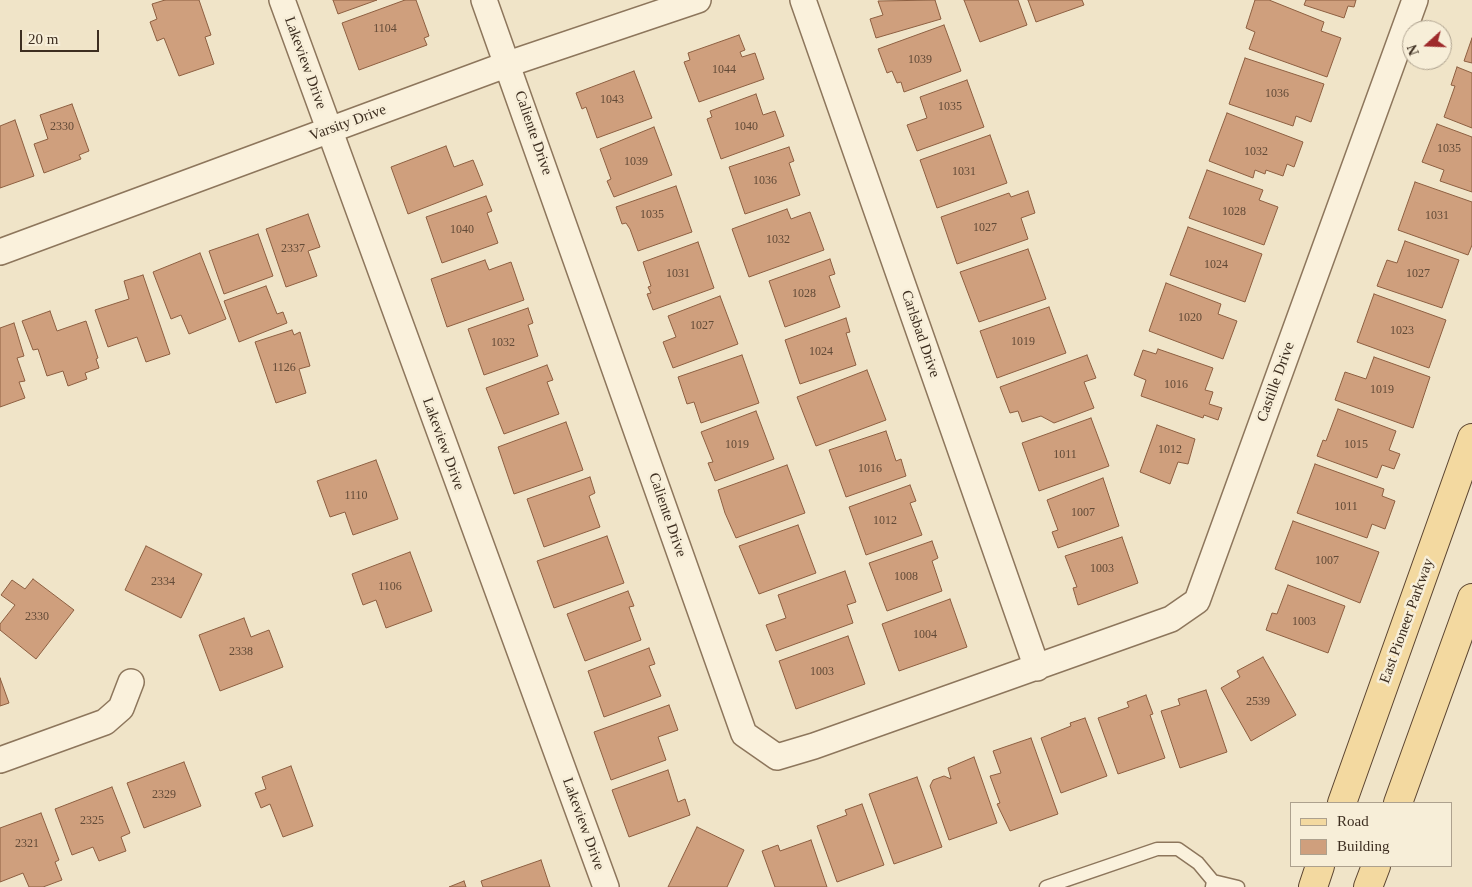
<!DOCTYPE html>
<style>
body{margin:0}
#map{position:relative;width:1472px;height:887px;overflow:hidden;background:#f0e4c8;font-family:Georgia,serif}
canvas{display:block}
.legend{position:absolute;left:1290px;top:802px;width:162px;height:65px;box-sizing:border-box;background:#f7eed8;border:1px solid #ada18e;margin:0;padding:6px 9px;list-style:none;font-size:15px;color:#3d2e20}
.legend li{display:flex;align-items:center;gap:10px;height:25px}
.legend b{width:25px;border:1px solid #ada18e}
.north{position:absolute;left:1402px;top:20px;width:50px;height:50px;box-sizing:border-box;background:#f7eed8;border:1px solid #ada18e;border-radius:50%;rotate:250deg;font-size:14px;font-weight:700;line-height:20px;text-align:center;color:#3d2e20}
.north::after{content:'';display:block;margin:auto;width:18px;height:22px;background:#9e2a2b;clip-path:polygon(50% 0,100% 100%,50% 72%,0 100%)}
.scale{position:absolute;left:20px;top:30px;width:79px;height:22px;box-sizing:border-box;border:2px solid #3d2e20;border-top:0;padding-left:6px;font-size:15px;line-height:18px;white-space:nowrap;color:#3d2e20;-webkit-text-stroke:4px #f7eed8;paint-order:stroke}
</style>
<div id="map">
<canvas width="1472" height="887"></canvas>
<ul class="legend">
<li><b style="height:6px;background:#f3d9a0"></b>Road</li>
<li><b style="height:14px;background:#cf9f7d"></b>Building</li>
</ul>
<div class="north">N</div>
<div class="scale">20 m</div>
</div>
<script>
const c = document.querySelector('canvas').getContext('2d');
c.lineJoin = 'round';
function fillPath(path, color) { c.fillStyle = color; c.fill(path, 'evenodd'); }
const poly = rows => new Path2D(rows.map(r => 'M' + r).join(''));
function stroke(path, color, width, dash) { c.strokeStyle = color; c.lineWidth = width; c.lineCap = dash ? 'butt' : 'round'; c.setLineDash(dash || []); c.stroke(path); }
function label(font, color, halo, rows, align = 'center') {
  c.font = font + ' Georgia,serif'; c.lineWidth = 5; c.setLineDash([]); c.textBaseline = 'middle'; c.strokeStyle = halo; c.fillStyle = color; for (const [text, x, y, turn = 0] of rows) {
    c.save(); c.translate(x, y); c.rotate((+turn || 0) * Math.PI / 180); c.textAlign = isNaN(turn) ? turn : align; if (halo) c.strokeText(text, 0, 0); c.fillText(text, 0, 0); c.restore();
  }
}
const building = poly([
 [165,0,199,0,211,35,205,37,214,64,179,76,164,38,157,41,150,22,157,19,152,4,165,0],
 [333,0,377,0,338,14,333,0],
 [405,0,416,0,429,36,424,38,427,45,359,70,342,23,405,0],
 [935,0,941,19,876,38,870,19,883,15,878,1,935,0],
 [964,0,1018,0,1027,25,980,42,964,0],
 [1028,0,1082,0,1084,5,1036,22,1028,0],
 [1255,0,1269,0,1324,22,1321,31,1341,38,1327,77,1249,49,1255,32,1246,28,1255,0],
 [1306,0,1356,0,1354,7,1348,6,1344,18,1304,5,1306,0],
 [944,25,961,71,904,92,901,82,897,83,892,71,887,73,878,49,944,25],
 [739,35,745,50,740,52,742,57,755,53,764,79,699,102,684,62,690,60,688,53,739,35],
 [1472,38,1472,63,1464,61,1472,38],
 [1245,58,1324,84,1311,122,1296,116,1293,126,1229,104,1245,58],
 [1457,67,1472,73,1472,128,1444,117,1455,86,1451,85,1457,67],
 [634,71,652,118,597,138,586,107,582,109,576,93,634,71],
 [967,80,984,127,917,151,907,125,927,118,920,97,967,80],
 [756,94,763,115,775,111,784,136,721,159,707,119,712,117,710,111,756,94],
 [72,104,89,151,79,155,81,159,44,173,34,144,48,139,40,115,72,104],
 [1227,113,1303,142,1294,167,1287,164,1283,176,1266,170,1265,174,1255,170,1253,178,1209,161,1227,113],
 [15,120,34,176,0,188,0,126,15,120],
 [1437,124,1472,137,1472,192,1440,181,1444,170,1422,162,1437,124],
 [654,127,672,175,614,197,607,181,611,179,600,149,654,127],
 [990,135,1007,183,937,208,920,160,990,135],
 [446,146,454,167,473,160,483,185,408,214,391,167,446,146],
 [789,147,794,161,789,163,800,195,745,214,729,167,789,147],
 [1207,170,1263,190,1259,200,1278,207,1264,245,1189,218,1207,170],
 [1415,182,1472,202,1472,245,1468,255,1398,230,1415,182],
 [676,186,692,232,638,251,630,229,626,223,622,224,616,207,676,186],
 [1028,191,1035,213,1021,218,1028,239,957,264,941,217,1009,193,1011,197,1028,191],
 [486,196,492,211,487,213,498,243,442,263,426,217,486,196],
 [787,209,791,219,810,212,824,250,749,277,732,229,787,209],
 [308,214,320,247,308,251,317,276,286,287,266,229,308,214],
 [1188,227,1262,254,1245,302,1170,275,1188,227],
 [258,234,273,276,224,294,209,251,258,234],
 [1405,241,1459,260,1442,308,1377,286,1387,260,1397,263,1405,241],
 [698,242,714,288,653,310,647,294,651,293,648,287,651,286,643,262,698,242],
 [1028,249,1046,299,979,322,960,272,1028,249],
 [200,253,226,319,189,334,181,315,171,319,153,272,200,253],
 [830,259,835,274,829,276,840,307,785,327,769,281,830,259],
 [485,260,489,270,511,262,524,300,447,327,431,279,485,260],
 [143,275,170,354,146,362,137,337,108,347,95,310,129,299,124,281,143,275],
 [1166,283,1221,304,1218,314,1237,321,1223,359,1149,331,1166,283],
 [266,286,277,314,283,312,287,323,239,342,224,301,266,286],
 [1374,294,1446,320,1429,368,1357,342,1374,294],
 [720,296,738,344,673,368,663,342,676,337,668,316,720,296],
 [1049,307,1066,353,997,378,980,331,1049,307],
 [528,308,533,323,528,325,538,356,484,375,468,329,528,308],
 [50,311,57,331,86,321,98,358,96,359,99,368,85,373,87,379,68,386,63,371,47,376,38,349,33,350,22,321,50,311],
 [846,318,850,332,846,333,856,365,800,384,785,340,846,318],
 [14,323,24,356,17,358,25,381,19,382,25,398,0,407,0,328,14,323],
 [292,330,294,335,300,332,310,366,299,369,306,393,276,403,255,342,292,330],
 [1158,349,1213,368,1205,390,1213,392,1209,404,1222,408,1218,420,1204,415,1203,418,1141,396,1146,380,1134,375,1143,350,1156,354,1158,349],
 [742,355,759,403,701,423,694,402,687,404,678,377,742,355],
 [1087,355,1096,378,1084,382,1094,408,1054,423,1041,416,1022,422,1018,411,1010,413,1000,387,1087,355],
 [1374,357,1430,377,1413,428,1335,400,1345,372,1366,379,1374,357],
 [547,365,553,380,547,382,559,414,504,434,486,388,547,365],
 [867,370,886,420,816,446,797,397,867,370],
 [1338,409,1396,431,1389,450,1400,454,1394,469,1382,465,1377,478,1317,456,1323,440,1326,441,1338,409],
 [756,411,774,459,715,481,708,463,713,462,701,432,756,411],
 [1091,418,1109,466,1039,491,1022,443,1091,418],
 [566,422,583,470,514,494,498,447,566,422],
 [1157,425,1195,439,1188,464,1178,462,1170,484,1140,472,1157,425],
 [886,431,896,461,901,459,906,476,846,497,829,450,886,431],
 [376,460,398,519,353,535,345,512,330,517,317,481,376,460],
 [1315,464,1384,489,1382,496,1395,501,1385,529,1372,524,1367,538,1297,513,1315,464],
 [787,465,805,513,736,538,725,513,718,490,787,465],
 [590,477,595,493,589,496,600,527,544,547,527,499,590,477],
 [1103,478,1119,526,1058,548,1052,532,1058,530,1047,500,1103,478],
 [910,485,916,501,910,503,922,535,866,555,849,507,910,485],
 [1293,521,1379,552,1360,603,1275,569,1293,521],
 [798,525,816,573,759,594,739,546,798,525],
 [607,536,624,583,554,608,537,561,607,536],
 [1122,537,1138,583,1078,605,1073,588,1077,587,1065,556,1122,537],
 [932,541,938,558,932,561,942,591,887,611,869,563,932,541],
 [146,546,202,574,181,618,125,590,146,546],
 [410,552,432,611,386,628,376,600,363,605,352,574,410,552],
 [845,571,856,602,847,605,853,623,776,651,766,625,786,618,778,595,845,571],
 [33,579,74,610,36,659,0,630,0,624,15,605,1,595,12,580,25,589,33,579],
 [1288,585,1345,606,1328,653,1266,630,1272,613,1277,614,1288,585],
 [628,591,634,606,629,607,641,640,585,661,567,614,628,591],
 [950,599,967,647,899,671,882,624,950,599],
 [244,618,251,637,269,630,283,667,220,691,199,635,244,618],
 [848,636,865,684,796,709,779,661,848,636],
 [649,648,655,664,649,666,661,696,604,717,588,671,649,648],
 [1263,657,1296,715,1251,741,1221,688,1240,677,1237,671,1263,657],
 [0,678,9,703,0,706,0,678],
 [1206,690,1227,752,1180,768,1161,711,1180,705,1178,699,1206,690],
 [1146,695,1153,714,1150,715,1165,758,1118,774,1098,718,1129,707,1127,702,1146,695],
 [669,705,678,730,658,737,666,760,611,780,594,732,669,705],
 [1085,718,1107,776,1061,793,1041,738,1071,726,1070,723,1085,718],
 [1031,738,1058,814,1010,831,997,804,1000,803,990,776,1001,773,993,751,1031,738],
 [974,757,997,823,949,840,930,786,933,780,944,776,951,779,948,768,974,757],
 [184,762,201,806,144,828,127,783,184,762],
 [291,766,313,826,283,837,270,804,261,808,255,793,266,789,262,777,291,766],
 [668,770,678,802,685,799,690,815,629,837,612,790,668,770],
 [917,777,942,847,894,864,869,794,917,777],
 [112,787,130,833,121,837,126,851,99,861,93,847,72,855,55,809,112,787],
 [862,804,884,865,837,882,817,826,847,815,845,810,862,804],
 [41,813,59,860,55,862,62,880,43,887,29,887,23,873,0,882,0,828,41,813],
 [697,827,744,850,727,887,668,887,697,827],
 [811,840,827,887,775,887,762,851,778,845,780,851,811,840],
 [541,860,550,887,483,887,481,881,541,860],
 [464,881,466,887,449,887,464,881]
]);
fillPath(building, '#cf9f7d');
stroke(building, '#8d5f41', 1);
const service = poly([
 [1046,887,1157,849,1178,849,1198,863,1213,881],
 [1212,887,1213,881,1238,887]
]);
const minor = poly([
 [282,0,606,887],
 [484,0,744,734,777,757,814,746,1171,619,1197,601,1415,0],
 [803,0,1037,668],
 [0,252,508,64,698,0],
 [0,760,105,722,121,708,131,682]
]);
const primary = poly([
 [1342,803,1472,438],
 [1398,803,1472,598],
 [1313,887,1320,866],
 [1368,887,1376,866]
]);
stroke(service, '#8d765c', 15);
stroke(minor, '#8d765c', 28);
stroke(primary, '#5b4430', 30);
stroke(service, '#faf1dc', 12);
stroke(minor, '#faf1dc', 25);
stroke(primary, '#f3d9a0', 28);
label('12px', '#624a37', null, [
 ["1104",385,29],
 ["1039",920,60],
 ["1044",724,70],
 ["1036",1277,94],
 ["1043",612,100],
 ["1035",950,107],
 ["2330",62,127],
 ["1040",746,127],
 ["1035",1449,149],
 ["1032",1256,152],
 ["1039",636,162],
 ["1031",964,172],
 ["1036",765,181],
 ["1028",1234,212],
 ["1035",652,215],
 ["1031",1437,216],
 ["1027",985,228],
 ["1040",462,230],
 ["1032",778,240],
 ["2337",293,249],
 ["1024",1216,265],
 ["1031",678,274],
 ["1027",1418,274],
 ["1028",804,294],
 ["1020",1190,318],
 ["1027",702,326],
 ["1023",1402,331],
 ["1019",1023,342],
 ["1032",503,343],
 ["1024",821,352],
 ["1126",284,368],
 ["1016",1176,385],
 ["1019",1382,390],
 ["1019",737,445],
 ["1015",1356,445],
 ["1012",1170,450],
 ["1011",1065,455],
 ["1016",870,469],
 ["1110",356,496],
 ["1011",1346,507],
 ["1007",1083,513],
 ["1012",885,521],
 ["1007",1327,561],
 ["1003",1102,569],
 ["1008",906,577],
 ["2334",163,582],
 ["1106",390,587],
 ["2330",37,617],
 ["1003",1304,622],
 ["1004",925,635],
 ["2338",241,652],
 ["1003",822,672],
 ["2539",1258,702],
 ["2329",164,795],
 ["2325",92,821],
 ["2321",27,844]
]);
label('15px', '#3d2e20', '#f7eed8', [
 ["Lakeview Drive",305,63,70],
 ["Varsity Drive",348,123,-20],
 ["Caliente Drive",533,133,71],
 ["Carlsbad Drive",920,334,71],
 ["Castille Drive",1276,382,-70],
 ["Lakeview Drive",443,444,70],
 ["Caliente Drive",667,515,71],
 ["East Pioneer Parkway",1407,621,-70],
 ["Lakeview Drive",583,824,70]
]);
</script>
